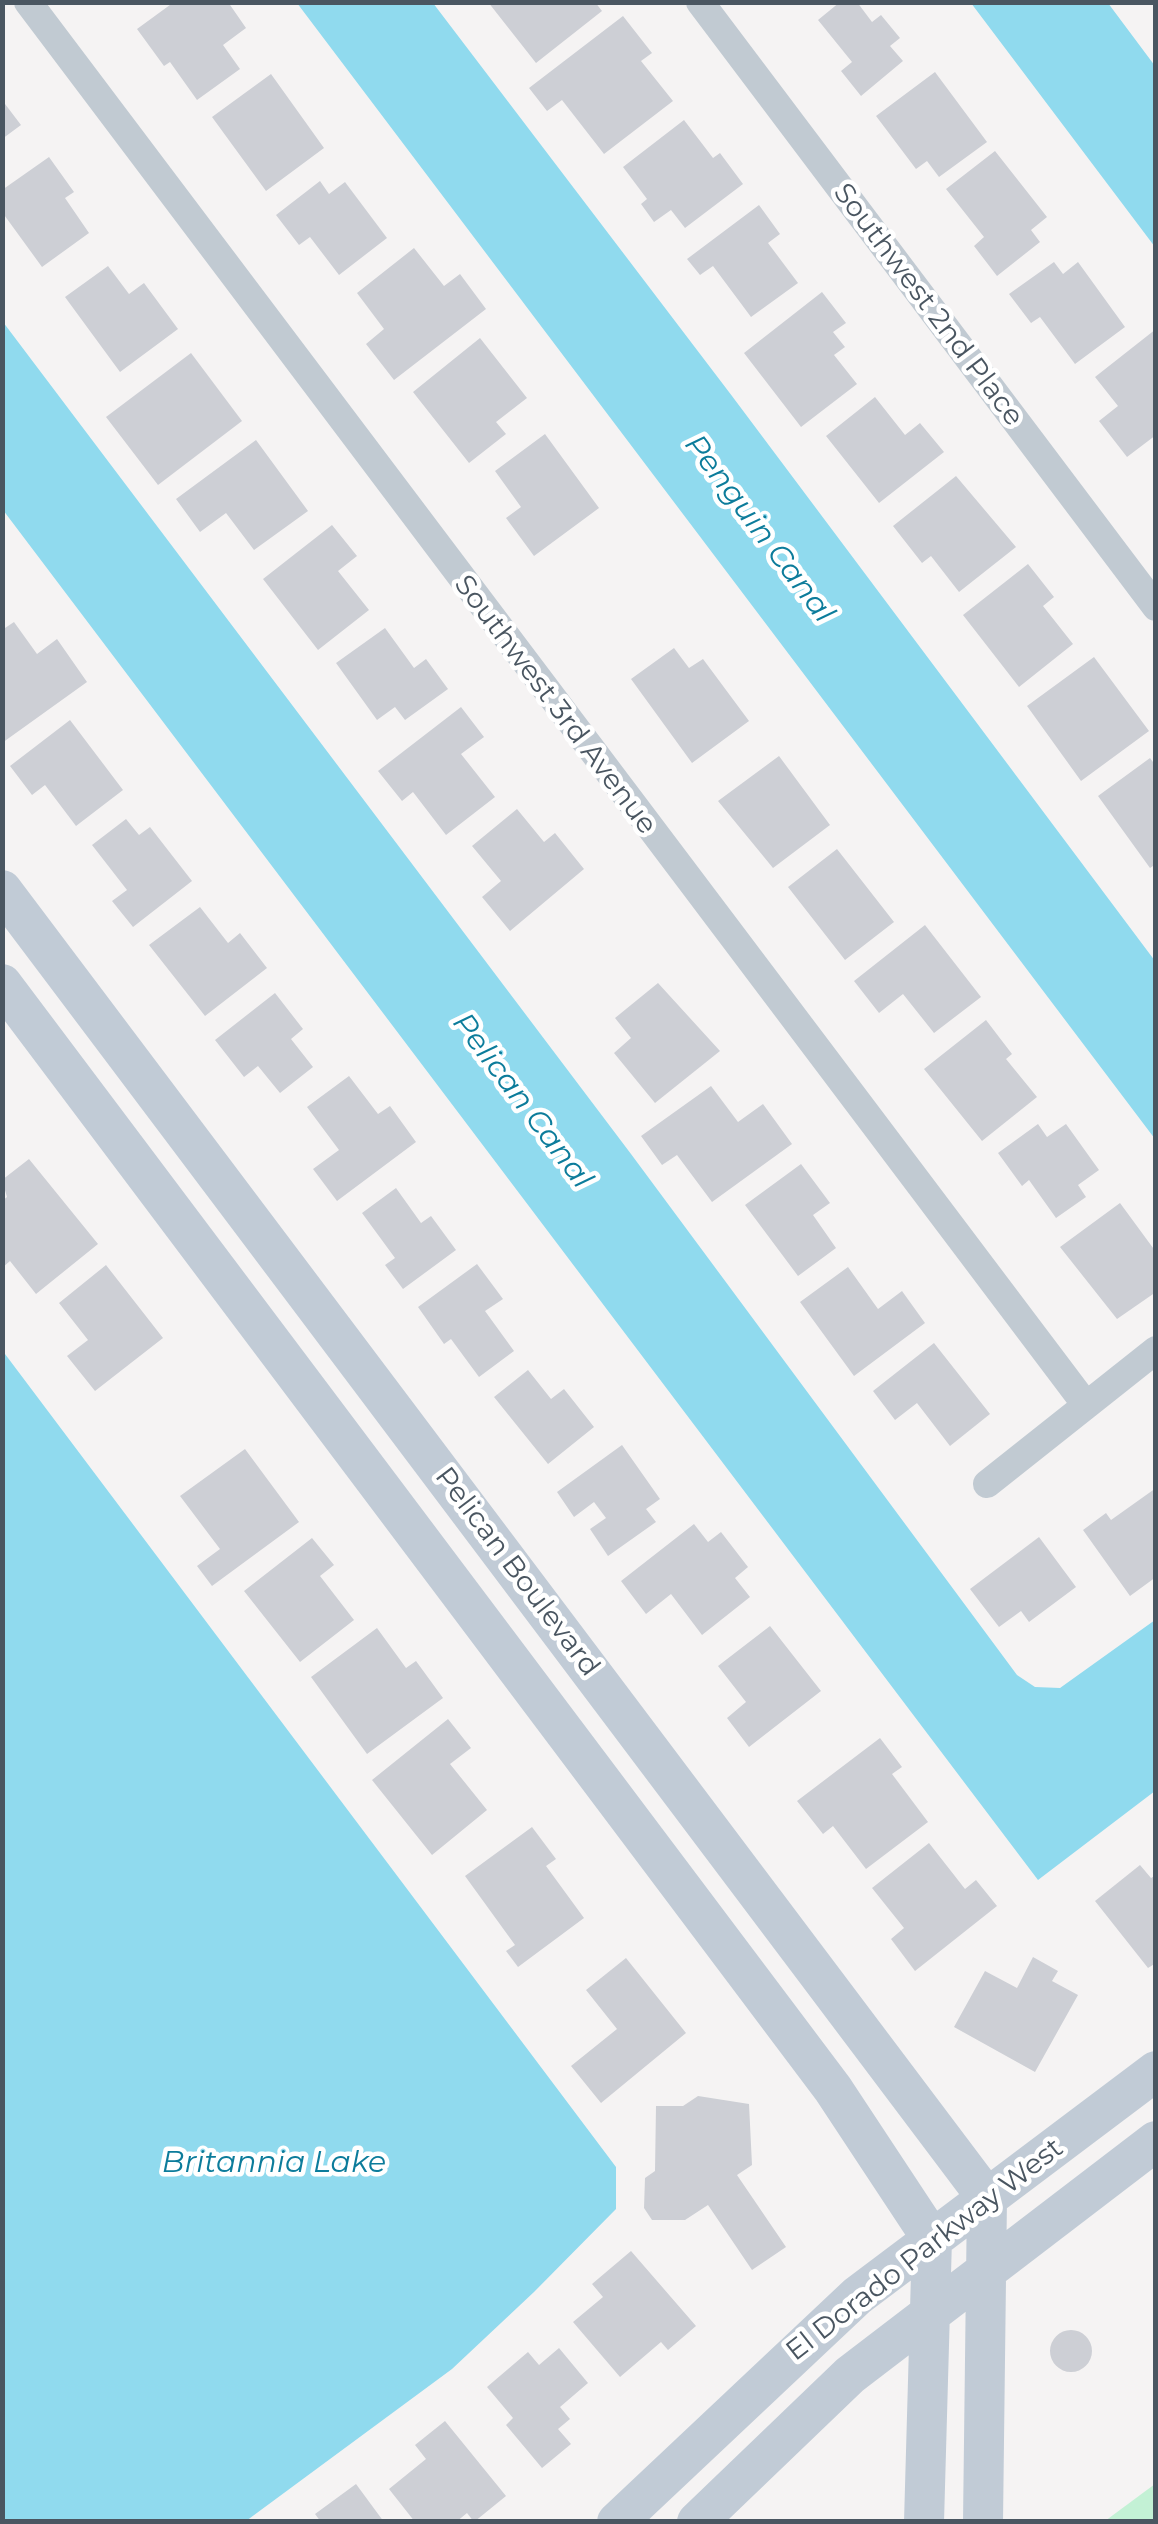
<!DOCTYPE html>
<style>
body{margin:0}
#map{position:relative;width:1158px;height:2524px;overflow:hidden;background:#f5f3f3;font-family:Montserrat,sans-serif}
canvas{display:block}
.frame{position:absolute;inset:0;border:5px solid #4a5661;pointer-events:none}
</style>
<div id="map">
<canvas width="1158" height="2524"></canvas>
<div class="frame"></div>
</div>
<script>
const c = document.querySelector('canvas').getContext('2d');
c.lineJoin = 'round';
function fillPath(path, color) { c.fillStyle = color; c.fill(path, 'evenodd'); }
const poly = rows => new Path2D(rows.map(r => 'M' + r).join(''));
function stroke(path, color, width, dash) { c.strokeStyle = color; c.lineWidth = width; c.lineCap = dash ? 'butt' : 'round'; c.setLineDash(dash || []); c.stroke(path); }
function label(font, color, halo, rows, align = 'center') {
  c.font = font + ' Montserrat,sans-serif'; c.lineWidth = 9; c.setLineDash([]); c.textBaseline = 'middle'; c.strokeStyle = halo; c.fillStyle = color; for (const [text, x, y, turn = 0] of rows) {
    c.save(); c.translate(x, y); c.rotate((+turn || 0) * Math.PI / 180); c.textAlign = isNaN(turn) ? turn : align; if (halo) c.strokeText(text, 0, 0); c.fillText(text, 0, 0); c.restore();
  }
}
fillPath(poly([
 [1155,2484,1155,2521,1105,2521]
]), '#c3f1d5');
fillPath(poly([
 [297,3,433,3,732,396,1155,961,1155,1139],
 [971,3,1108,3,1155,66,1155,247],
 [3,322,631,1154,1017,1675,1035,1687,1060,1688,1155,1620,1155,1791,1038,1880,3,510],
 [2,1350,616,2167,616,2209,534,2292,452,2369,246,2521,3,2521]
]), '#90daee');
fillPath(poly([
 [174,2,228,2,246,28,223,45,240,69,197,100,170,62,164,66,137,29],
 [488,2,595,2,602,11,536,63],
 [840,2,857,2,872,22,881,15,900,38,890,46,903,61,861,96,841,71,852,62,818,20],
 [623,16,652,53,641,61,673,101,604,154,562,100,547,111,529,88],
 [935,72,987,142,939,177,927,161,916,169,876,116],
 [271,74,324,148,266,191,212,117],
 [2,100,21,125,2,139],
 [684,120,713,158,720,153,743,184,685,228,671,210,654,222,641,204,647,199,623,167],
 [995,151,1047,217,1031,230,1040,242,997,276,974,246,984,237,946,189],
 [49,157,74,192,65,198,89,233,42,267,2,212,2,190],
 [320,181,329,194,345,182,387,238,339,275,310,237,299,245,276,215],
 [759,205,780,234,768,243,798,283,751,317,713,266,700,275,687,259],
 [414,248,444,286,460,274,486,309,394,380,366,344,384,329,357,293],
 [1054,262,1063,274,1078,262,1125,327,1075,364,1040,317,1031,323,1009,294],
 [108,266,129,294,144,283,178,329,120,372,65,297],
 [822,292,846,323,833,332,845,347,834,355,857,384,801,427,744,353],
 [1156,329,1156,435,1127,457,1099,421,1118,406,1095,377],
 [480,338,527,398,496,422,506,434,469,463,413,392],
 [191,353,242,421,158,485,106,417],
 [875,397,905,435,920,423,944,452,879,503,826,436],
 [545,434,599,508,534,556,506,518,521,507,495,471],
 [256,440,308,511,254,550,226,513,200,532,176,499],
 [956,476,1016,547,959,592,931,556,922,563,893,526],
 [332,525,357,556,338,571,369,610,318,650,263,579],
 [1028,564,1054,597,1043,606,1073,644,1019,687,963,615],
 [14,622,37,654,57,639,87,682,2,743,2,630],
 [385,628,414,668,426,659,448,689,405,720,395,707,377,720,336,663],
 [674,648,689,668,703,659,749,721,692,763,631,679],
 [1094,657,1149,731,1081,781,1027,706],
 [461,707,484,737,461,754,495,797,446,835,413,792,402,801,378,771],
 [70,720,123,790,76,826,45,785,32,795,10,766],
 [779,756,830,825,773,868,718,801],
 [1150,758,1156,766,1156,864,1150,868,1098,796],
 [517,809,544,842,555,833,584,869,510,931,482,897,501,881,472,846],
 [126,819,139,835,150,827,192,881,133,927,112,901,127,890,92,845],
 [837,849,894,922,845,960,788,887],
 [200,907,228,943,240,933,267,968,205,1016,149,945],
 [925,925,981,997,934,1033,903,994,879,1013,854,981],
 [658,983,720,1051,655,1103,614,1053,631,1038,615,1018],
 [275,993,303,1029,291,1039,313,1067,280,1093,258,1066,244,1077,215,1040],
 [986,1020,1012,1054,1006,1059,1037,1097,982,1141,924,1069],
 [349,1076,378,1114,390,1106,416,1142,337,1201,313,1169,339,1150,307,1107],
 [711,1086,738,1122,763,1104,792,1144,712,1202,677,1155,662,1165,641,1136],
 [1038,1124,1047,1137,1066,1124,1099,1170,1078,1185,1086,1197,1056,1218,1029,1180,1022,1186,998,1153],
 [29,1159,98,1244,36,1294,10,1261,2,1268,2,1201,7,1197,2,1180],
 [801,1164,830,1203,813,1215,836,1248,798,1276,745,1205],
 [396,1188,421,1223,431,1216,456,1250,403,1289,385,1265,395,1258,362,1213],
 [1120,1203,1156,1252,1156,1292,1117,1319,1060,1247],
 [477,1264,503,1299,485,1311,514,1351,479,1377,451,1339,444,1344,418,1307],
 [106,1265,163,1338,95,1391,67,1356,88,1340,59,1303],
 [848,1267,878,1309,902,1291,925,1323,854,1376,800,1302],
 [934,1343,990,1414,950,1446,917,1403,895,1420,873,1391],
 [528,1370,551,1399,564,1389,594,1427,548,1464,494,1397],
 [622,1445,660,1499,646,1509,656,1522,608,1556,590,1529,606,1518,594,1502,574,1517,557,1492],
 [245,1449,299,1522,212,1586,197,1566,220,1549,180,1496],
 [1156,1488,1156,1577,1130,1596,1083,1530,1106,1513,1111,1520],
 [694,1524,708,1542,721,1532,748,1567,735,1578,750,1597,702,1635,671,1594,646,1614,621,1581],
 [1039,1537,1076,1587,1029,1622,1021,1611,999,1627,970,1589],
 [312,1538,334,1565,320,1576,354,1620,300,1662,244,1591],
 [770,1626,821,1691,749,1747,727,1718,746,1702,718,1666],
 [377,1628,406,1668,416,1661,443,1698,367,1754,311,1677],
 [448,1719,471,1748,450,1764,487,1810,432,1855,372,1780],
 [880,1738,902,1767,892,1774,928,1822,866,1869,833,1826,823,1834,797,1801],
 [532,1827,556,1859,546,1866,584,1918,518,1967,506,1951,515,1945,465,1876],
 [929,1843,965,1889,976,1880,997,1906,915,1971,891,1939,904,1928,872,1888],
 [1140,1865,1151,1878,1156,1875,1156,1963,1148,1968,1095,1901],
 [1033,1957,1058,1971,1052,1981,1078,1995,1035,2072,954,2027,985,1971,1017,1988],
 [626,1958,686,2033,601,2103,571,2066,617,2029,586,1990],
 [698,2096,749,2104,752,2165,737,2175,786,2247,752,2270,708,2205,685,2220,652,2220,644,2208,645,2178,655,2171,656,2106,683,2106],
 [631,2251,696,2326,668,2350,661,2342,620,2377,573,2322,603,2297,592,2284],
 '1050 2351a21 21 0 1 1 42 0a21 21 0 1 1-42 0Z',
 [559,2348,588,2383,560,2407,570,2419,558,2429,571,2444,542,2468,506,2425,513,2418,487,2387,528,2352,539,2365],
 [445,2421,506,2496,474,2522,467,2513,456,2522,415,2522,389,2489,426,2459,415,2445],
 [356,2484,384,2522,321,2522,315,2514]
]), '#cdcfd5');
stroke(poly([
 [28,2,1086,1405],
 [700,2,1156,607],
 [987,1484,1156,1350]
]), '#c1cad2', 28);
stroke(poly([
 [2,890,987,2198,983,2522],
 [2,984,833,2089,932,2239,924,2522],
 [617,2522,857,2296,1156,2071],
 [697,2522,850,2375,1156,2141]
]), '#c1cbd6', 40);
label('28px', '#4a5661', '#fff', [
 ["Southwest 2nd Place",928,305,53],
 ["Southwest 3rd Avenue",555,705,53],
 ["Pelican Boulevard",517,1572,53],
 ["El Dorado Parkway West",925,2250,-38]
]);
label('italic 30px', '#0c7c9b', '#fff', [
 ["Penguin Canal",759,529,53],
 ["Pelican Canal",522,1101,53],
 ["Britannia Lake",274,2163]
]);
</script>
